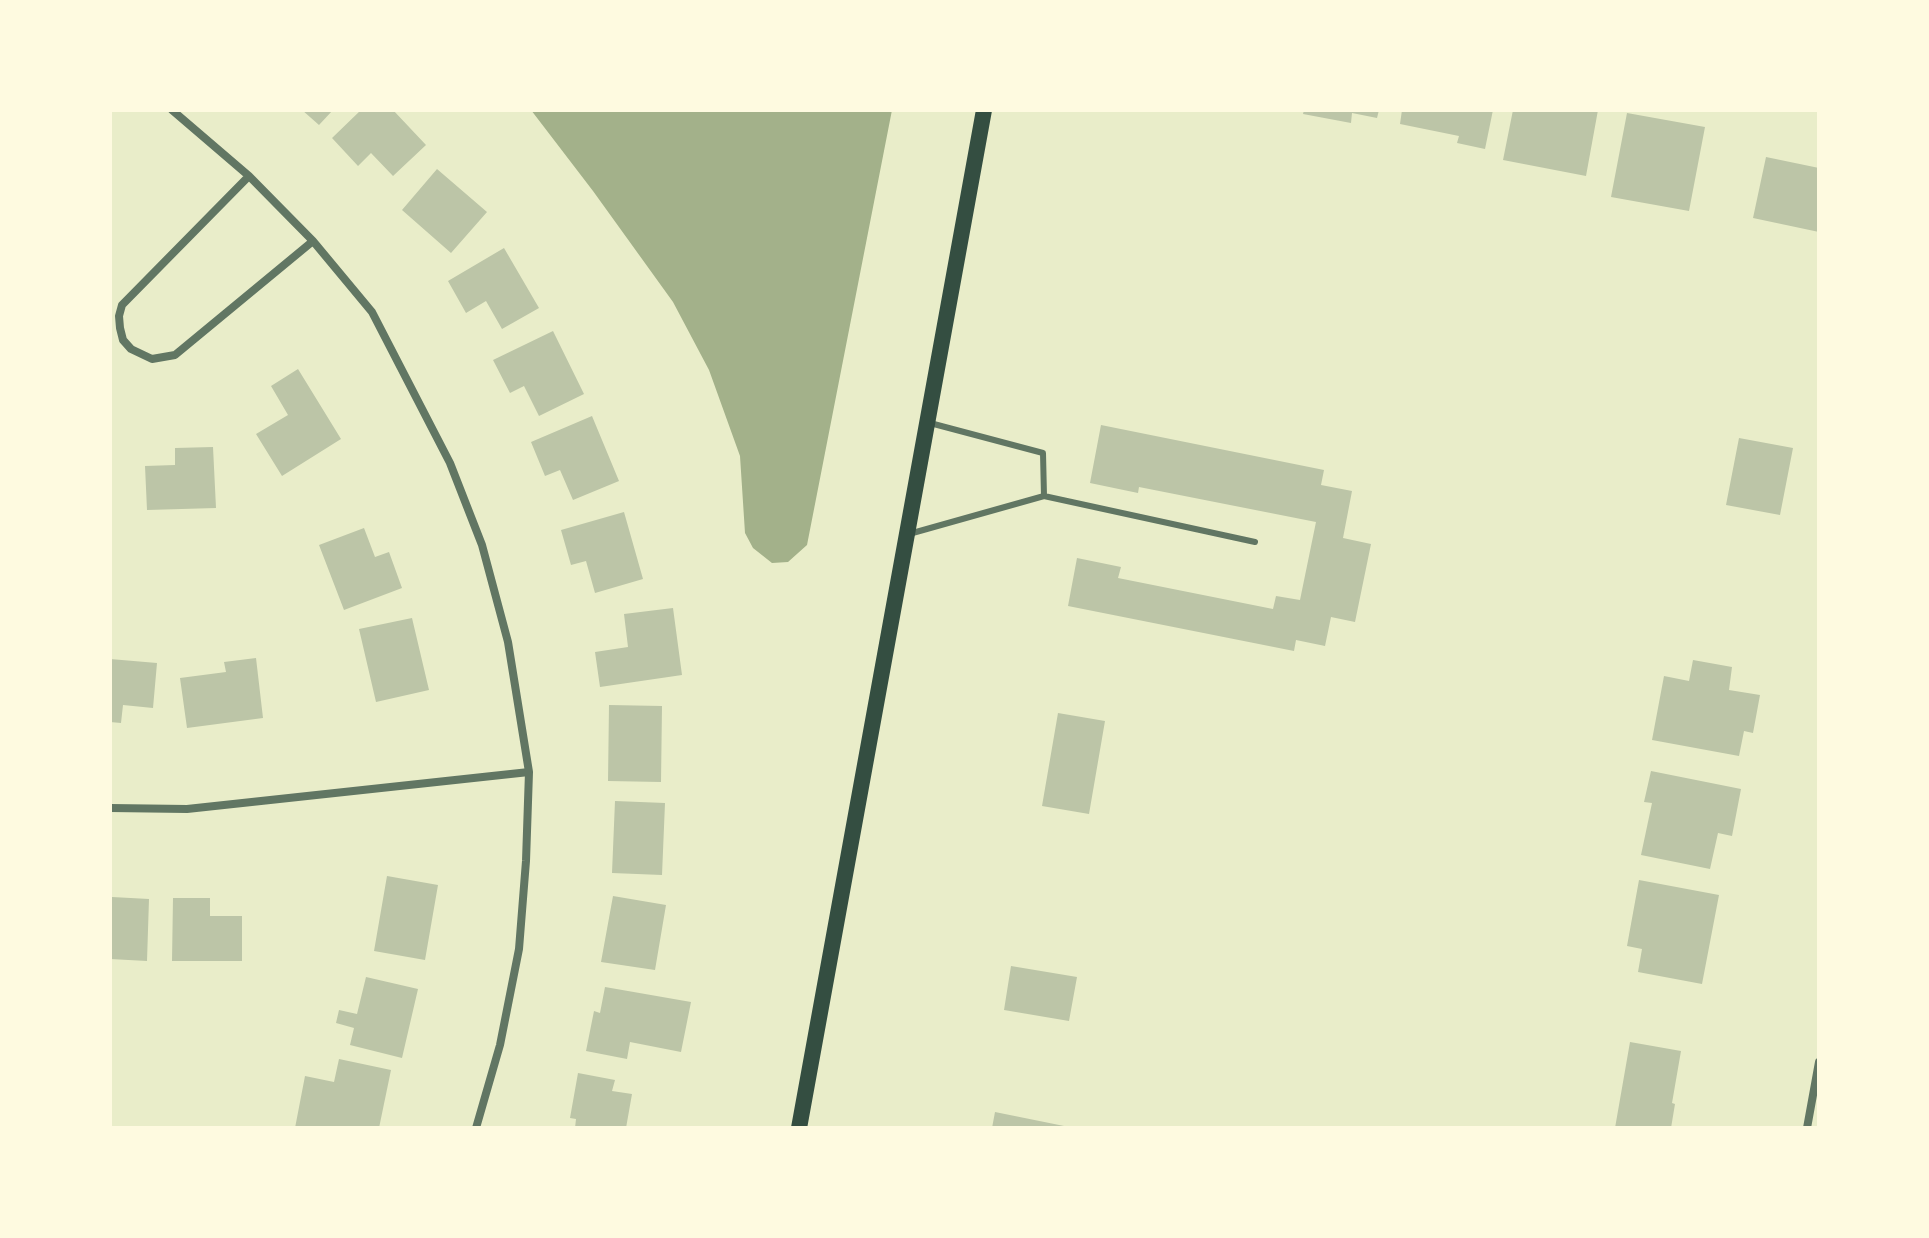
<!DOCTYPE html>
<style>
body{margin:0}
#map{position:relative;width:1929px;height:1238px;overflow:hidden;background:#e9edc9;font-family:"PT Sans Narrow",sans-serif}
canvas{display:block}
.frame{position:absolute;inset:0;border:112px solid #fefae0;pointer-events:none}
</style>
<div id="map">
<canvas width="1929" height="1238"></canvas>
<div class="frame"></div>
</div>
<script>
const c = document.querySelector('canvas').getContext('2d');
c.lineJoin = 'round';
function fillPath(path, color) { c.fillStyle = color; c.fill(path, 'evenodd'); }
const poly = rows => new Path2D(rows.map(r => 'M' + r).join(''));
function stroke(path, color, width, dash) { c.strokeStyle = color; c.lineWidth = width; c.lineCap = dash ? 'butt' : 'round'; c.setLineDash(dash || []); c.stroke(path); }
fillPath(poly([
 [531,110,892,110,807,545,788,562,772,563,753,548,745,533,740,456,709,370,673,302,593,191]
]), '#a3b18a');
fillPath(poly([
 [302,110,333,110,319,125],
 [361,110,393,110,426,145,393,176,371,153,358,166,332,138],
 [1304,110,1379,110,1377,118,1352,113,1351,123,1303,114],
 [1402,110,1493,110,1485,149,1457,143,1459,136,1400,124],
 [1513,110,1598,110,1586,176,1503,160],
 [1627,113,1705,127,1689,211,1611,197],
 [1766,157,1819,168,1819,232,1753,218],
 [437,169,487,212,451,253,402,210],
 [504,248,539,308,502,329,486,301,466,313,448,281],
 [553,331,584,394,539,416,524,386,510,393,493,360],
 [298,369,341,439,282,476,256,434,288,415,271,386],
 [592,416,619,481,573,500,560,470,545,476,531,442],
 [1101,425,1324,470,1321,485,1352,491,1343,538,1371,544,1355,622,1331,617,1325,646,1296,640,1294,651,1068,606,1077,558,1121,567,1118,578,1273,609,1276,596,1300,600,1316,522,1139,487,1138,493,1090,483],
 [1739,438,1793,448,1780,515,1726,505],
 [213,447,216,508,147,510,145,466,175,465,175,448],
 [624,512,643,579,595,593,586,561,571,565,561,530],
 [364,528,375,557,389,552,402,588,344,610,319,545],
 [673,608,682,675,600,687,595,652,628,647,624,614],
 [412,618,429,690,376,702,359,629],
 [256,658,263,718,187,728,180,678,226,672,224,662],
 [110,659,157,663,153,708,123,705,121,723,110,722],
 [1693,660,1732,667,1729,690,1760,695,1753,733,1744,731,1739,756,1652,740,1664,676,1689,681],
 [609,705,662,706,661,782,608,781],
 [1058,713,1105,721,1089,814,1042,806],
 [1651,771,1741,789,1732,836,1718,833,1710,869,1641,855,1652,803,1644,802],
 [615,801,665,803,662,875,612,873],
 [387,876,438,885,425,960,374,951],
 [1639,880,1719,895,1702,984,1638,972,1642,949,1627,946],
 [613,896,666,905,655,970,601,962],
 [112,897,149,899,147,961,110,959],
 [173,898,210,898,210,916,242,916,242,961,172,961],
 [1011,966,1077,977,1069,1021,1004,1010],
 [366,977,418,989,402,1058,350,1045,354,1028,336,1023,339,1010,357,1014],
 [605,987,691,1002,681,1052,630,1042,627,1059,586,1051,594,1011,600,1013],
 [1630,1042,1681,1051,1672,1103,1675,1104,1671,1128,1615,1128],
 [339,1059,391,1070,379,1128,295,1128,305,1076,334,1082],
 [578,1073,615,1080,612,1091,632,1094,626,1128,575,1128,576,1119,570,1118],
 [995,1112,1069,1127,1069,1128,992,1128]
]), '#bcc5a7');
stroke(poly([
 [930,423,1043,453,1044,496],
 [909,534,1044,496,1255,542]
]), '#617663', 6);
stroke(poly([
 [172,110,249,176,313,241,372,312,450,463,482,545,508,642,529,772,526,861,519,949,500,1045,476,1128],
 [249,176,122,305,119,316,120,328,123,340,131,349,152,359,175,355,313,241],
 [110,808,187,809,529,772],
 [1807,1128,1819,1062]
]), '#617663', 8);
stroke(poly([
 [799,1128,984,110]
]), '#344e41', 16);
</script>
